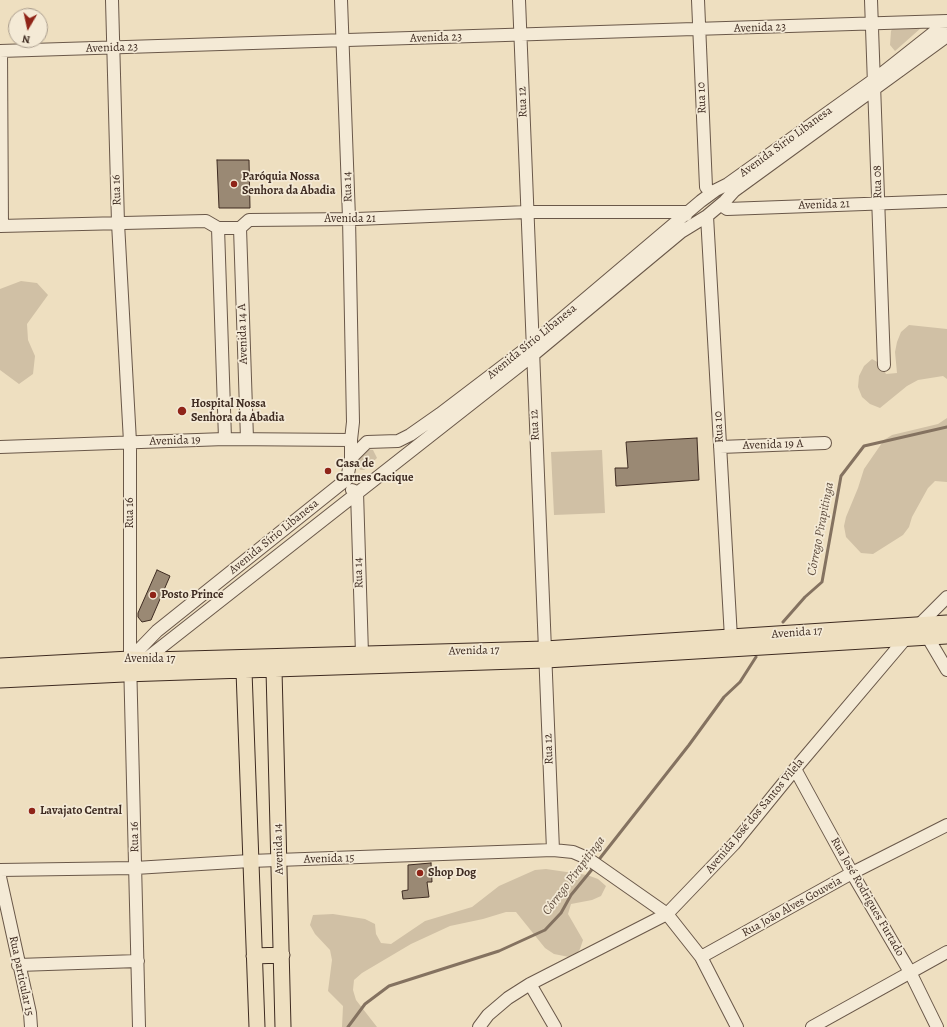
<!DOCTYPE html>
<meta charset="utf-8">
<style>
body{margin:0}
#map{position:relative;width:947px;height:1027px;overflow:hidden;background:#eedfc0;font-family:Alegreya,serif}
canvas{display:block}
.north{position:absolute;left:8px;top:8px;width:40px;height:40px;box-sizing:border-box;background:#f4ead6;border:1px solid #ab9e8e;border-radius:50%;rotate:189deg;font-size:11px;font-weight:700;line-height:16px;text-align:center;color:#3e2b21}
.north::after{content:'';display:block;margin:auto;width:14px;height:18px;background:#8f2418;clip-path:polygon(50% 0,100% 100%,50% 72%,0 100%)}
</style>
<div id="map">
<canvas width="947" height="1027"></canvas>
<div class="north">N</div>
</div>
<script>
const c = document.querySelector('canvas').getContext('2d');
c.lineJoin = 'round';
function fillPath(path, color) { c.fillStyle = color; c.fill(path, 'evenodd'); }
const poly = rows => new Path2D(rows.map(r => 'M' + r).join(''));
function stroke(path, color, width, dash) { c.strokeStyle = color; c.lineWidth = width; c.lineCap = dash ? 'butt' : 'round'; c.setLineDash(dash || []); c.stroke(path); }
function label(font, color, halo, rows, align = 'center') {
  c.font = font + ' Alegreya,serif'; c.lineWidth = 3.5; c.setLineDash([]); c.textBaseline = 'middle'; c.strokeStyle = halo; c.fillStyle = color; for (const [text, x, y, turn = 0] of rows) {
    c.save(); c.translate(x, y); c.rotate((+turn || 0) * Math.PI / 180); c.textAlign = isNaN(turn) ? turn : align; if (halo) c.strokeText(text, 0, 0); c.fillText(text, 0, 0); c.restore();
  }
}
fillPath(poly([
 [893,28,921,28,895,51,890,45,891,31],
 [21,281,37,283,48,295,27,324,28,340,35,356,33,374,19,384,0,370,0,289],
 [909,325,947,329,947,379,943,376,918,380,907,386,880,408,870,404,862,397,858,387,859,376,864,366,872,359,881,364,886,374,897,373,895,352,897,342,901,332],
 [947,418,947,482,935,481,928,488,912,517,909,527,903,535,873,554,861,553,846,537,844,526,846,517,858,488,864,469,884,440,892,435,938,424],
 [367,449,373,450,377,458,364,470,361,470,354,466,354,460],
 [602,450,605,513,554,515,551,452],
 [546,869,587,875,598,879,606,886,601,896,592,900,571,904,568,914,583,940,580,949,574,958,554,954,545,948,516,912,506,912,483,919,450,926,411,944,362,973,354,980,353,990,356,1000,377,1027,342,1027,343,1006,328,991,332,960,330,950,315,934,310,925,313,915,333,914,365,919,375,924,376,934,381,943,391,944,425,921,472,907,499,886,535,870]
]), '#d0c0a5');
stroke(poly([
 [783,622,805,597,822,582,841,476,864,446,947,427],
 [597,862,689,745,724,697,740,682,756,657],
 [348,1027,365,1004,389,986,499,951,545,930,561,913,571,895,594,867]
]), '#847260', 3);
const building = poly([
 [217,160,249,160,250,208,219,208,217,160],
 [697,438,699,480,616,486,615,468,628,468,626,442,697,438],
 [157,570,170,576,151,620,142,622,138,617,138,613,157,570],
 [431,863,432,882,427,882,429,897,403,899,402,891,408,890,408,865,431,863]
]);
fillPath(building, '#9a8974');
stroke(building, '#3e2b21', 1);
const minor = poly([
 [112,0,118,223,130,442,130,659,139,1027],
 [341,0,349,218,353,422,351,440,351,458],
 [519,0,553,850],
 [698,0,706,187,711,193],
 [871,0,884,365],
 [0,51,947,21],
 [1,51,2,226],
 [721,205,727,209,947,201],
 [707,216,731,638],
 [0,226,206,221,218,228,240,228,249,220,357,219,527,212,687,212,686,215],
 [218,228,225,439],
 [240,228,247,439],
 [0,447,225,439,351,440],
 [720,447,825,443],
 [352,490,357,492,362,654],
 [924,631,947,670],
 [130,659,157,631,347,479,351,458,367,442,398,441,410,435,440,414,532,344,701,201,716,190,728,184,875,79,947,22],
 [141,663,533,355,681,232,707,216,725,201,734,191,947,36],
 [795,769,852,873,910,972,937,1027],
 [0,870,135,868,250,861,553,850,573,852,587,858,667,914,701,957,737,1027],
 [0,877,30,1013,31,1027],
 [701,957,852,873,947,825],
 [18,965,138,961],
 [530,984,555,1027],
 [479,1027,488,1015,508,998,530,984,667,914,734,844,795,769,906,638,947,597],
 [812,1027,947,952]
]);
const major = poly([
 [0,666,130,659,152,660,545,649,947,623],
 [274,670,283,1027],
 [244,671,257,1027],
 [0,680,124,674,546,660,947,636],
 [254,956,282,955]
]);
stroke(minor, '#6a5849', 14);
stroke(major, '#3e2b21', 17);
stroke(minor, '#f4ead6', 12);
stroke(major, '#eedfc0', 15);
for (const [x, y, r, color] of [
 [234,184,4,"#8f2418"],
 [182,411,5,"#8f2418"],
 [328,471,4,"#8f2418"],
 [153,595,4,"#8f2418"],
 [32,811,4,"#8f2418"],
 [420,873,4,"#8f2418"]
]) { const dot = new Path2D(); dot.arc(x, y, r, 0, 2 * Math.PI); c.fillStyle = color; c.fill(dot); stroke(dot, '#f4ead6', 1.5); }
label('12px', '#3e2b21', '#f4ead6', [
 ["Avenida 23",760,28,-2],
 ["Avenida 23",436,38,-2],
 ["Avenida 23",112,48,-2],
 ["Rua 10",702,98,-92],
 ["Rua 12",523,102,-92],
 ["Avenida Sírio Libanesa",786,142,-36],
 ["Rua 08",878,182,-91],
 ["Rua 14",348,187,-92],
 ["Rua 16",117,190,-92],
 ["Avenida 21",824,205,-2],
 ["Avenida 21",350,219],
 ["Avenida 14 A",243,334,-92],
 ["Avenida Sírio Libanesa",532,342,-39],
 ["Rua 12",535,425,-93],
 ["Rua 10",719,427,-93],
 ["Avenida 19",175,441,-2],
 ["Avenida 19 A",773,445,-2],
 ["Rua 16",130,513,-90],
 ["Avenida Sírio Libanesa",274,537,-39],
 ["Rua 14",359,573,-92],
 ["Avenida 17",797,633,-4],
 ["Avenida 17",474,651,-1],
 ["Avenida 17",150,659],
 ["Rua 12",549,749,-92],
 ["Avenida José dos Santos Vilela",755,816,-50],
 ["Rua 16",135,837,-91],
 ["Avenida 14",279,849,-92],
 ["Avenida 15",329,859,-2],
 ["Rua José Rodrigues Furtado",867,897,60],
 ["Rua João Alves Gouveia",792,907,-29],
 ["Rua particular 15",21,976,78]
]);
label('bold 12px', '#3e2b21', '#f4ead6', [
 ["Paróquia Nossa",242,177],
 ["Senhora da Abadia",242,191],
 ["Hospital Nossa",191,404],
 ["Senhora da Abadia",191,418],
 ["Casa de",336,464],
 ["Carnes Cacique",336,478],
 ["Posto Prince",161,595],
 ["Lavajato Central",40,811],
 ["Shop Dog",428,873]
], 'left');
label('italic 13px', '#614f40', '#f4ead6', [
 ["Córrego Pirapitinga",821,529,-79],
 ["Córrego Pirapitinga",574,876,-53]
]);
</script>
